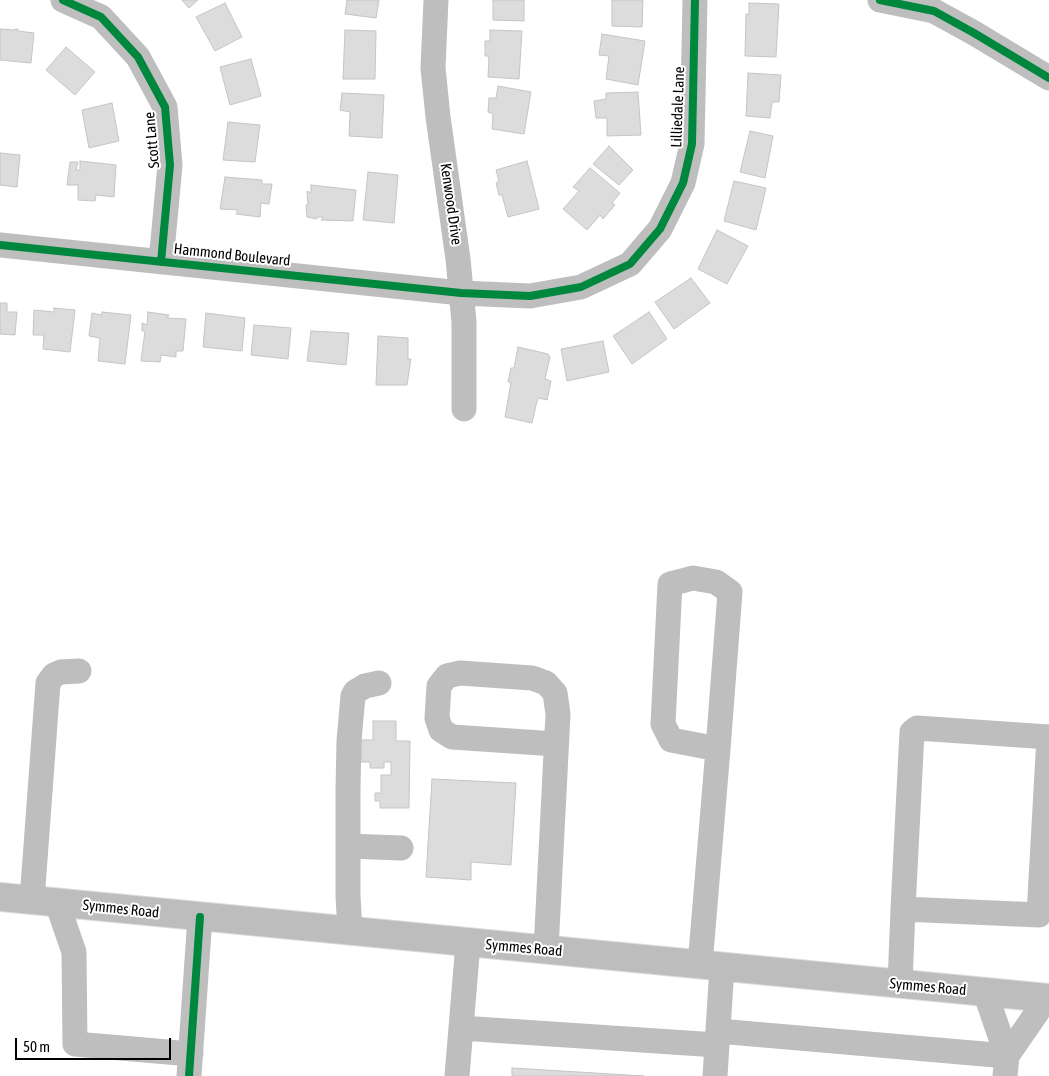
<!DOCTYPE html>
<style>
body{margin:0}
#map{position:relative;width:1049px;height:1076px;overflow:hidden;background:#fff;font-family:"Asap Condensed",sans-serif}
canvas{display:block}
.scale{position:absolute;left:15px;top:1038px;width:156px;height:22px;box-sizing:border-box;border:2px solid #000;border-top:0;padding-left:6px;font-size:15px;line-height:18px;white-space:nowrap;color:#000;-webkit-text-stroke:4px #fff;paint-order:stroke}
</style>
<div id="map">
<canvas width="1049" height="1076"></canvas>
<div class="scale">50 m</div>
</div>
<script>
const c = document.querySelector('canvas').getContext('2d');
c.lineJoin = 'round';
function fillPath(path, color) { c.fillStyle = color; c.fill(path, 'evenodd'); }
const poly = rows => new Path2D(rows.map(r => 'M' + r).join(''));
function stroke(path, color, width, dash) { c.strokeStyle = color; c.lineWidth = width; c.lineCap = dash ? 'butt' : 'round'; c.setLineDash(dash || []); c.stroke(path); }
function label(font, color, halo, rows, align = 'center') {
  c.font = font + ' "Asap Condensed",sans-serif'; c.lineWidth = 4; c.setLineDash([]); c.textBaseline = 'middle'; c.strokeStyle = halo; c.fillStyle = color; for (const [text, x, y, turn = 0] of rows) {
    c.save(); c.translate(x, y); c.rotate((+turn || 0) * Math.PI / 180); c.textAlign = isNaN(turn) ? turn : align; if (halo) c.strokeText(text, 0, 0); c.fillText(text, 0, 0); c.restore();
  }
}
const building = poly([
 [182,0,198,0,189,8,182,0],
 [347,0,379,0,376,18,345,14,347,0],
 [493,0,524,0,524,21,493,20,493,0],
 [612,0,643,0,642,27,612,26,612,0],
 [225,3,242,37,215,51,196,17,225,3],
 [749,3,779,4,776,57,745,56,746,14,749,14,749,3],
 [0,29,15,30,15,29,18,29,18,31,34,33,31,63,0,60,0,29],
 [345,30,376,31,375,79,343,79,345,30],
 [490,30,522,31,519,79,488,77,489,56,485,56,485,41,490,41,490,30],
 [602,34,645,41,638,85,606,79,609,56,599,55,602,34],
 [66,47,95,72,75,95,46,70,66,47],
 [251,59,261,96,230,105,220,67,251,59],
 [748,73,781,75,779,102,772,102,770,118,746,116,748,73],
 [498,86,531,92,524,134,492,129,493,114,488,112,489,98,496,98,498,86],
 [638,92,641,135,607,136,607,118,596,118,594,101,606,99,606,93,638,92],
 [342,93,384,95,382,138,349,136,350,112,340,110,342,93],
 [112,103,119,141,89,148,82,110,112,103],
 [228,122,260,125,255,162,223,160,228,122],
 [750,131,773,136,765,178,740,172,750,131],
 [609,146,633,170,619,185,593,164,609,146],
 [0,153,20,155,17,187,0,185,0,153],
 [80,161,116,165,114,197,96,195,95,201,78,200,78,185,67,185,70,162,78,162,76,170,80,170,80,161],
 [527,161,539,209,508,217,502,195,499,195,496,183,499,181,496,170,527,161],
 [590,168,620,193,612,203,615,205,603,219,600,215,587,230,563,209,579,191,573,187,590,168],
 [368,172,398,175,394,223,363,220,368,172],
 [225,177,262,180,262,184,272,184,269,204,261,203,260,217,236,214,238,210,220,209,225,177],
 [734,181,766,188,756,230,724,221,734,181],
 [311,185,356,190,353,221,321,220,323,217,317,217,317,219,307,217,306,205,308,205,307,191,311,193,311,185],
 [717,230,748,246,727,284,698,269,717,230],
 [691,278,710,303,674,329,655,302,691,278],
 [0,303,7,303,7,312,17,312,15,335,0,334,0,303],
 [54,308,75,310,70,352,43,349,44,335,33,335,34,310,54,312,54,308],
 [102,312,131,315,125,364,98,361,100,338,89,336,92,313,102,315,102,312],
 [148,312,169,315,167,318,186,319,183,351,176,351,176,357,161,355,160,362,141,361,145,331,142,331,142,323,147,325,148,312],
 [649,312,667,339,632,364,613,336,649,312],
 [206,313,245,318,242,351,203,347,206,313],
 [254,325,291,328,288,359,251,355,254,325],
 [311,331,349,333,346,365,307,361,311,331],
 [378,336,408,338,408,359,411,359,407,385,376,385,378,336],
 [603,341,609,372,567,381,561,349,603,341],
 [518,347,548,354,550,357,545,379,551,381,547,400,539,398,537,401,532,423,505,417,511,382,508,382,511,368,514,368,518,347],
 [373,721,396,721,396,741,410,741,409,808,380,808,380,801,375,801,375,793,381,793,381,775,391,775,391,762,384,762,384,768,370,768,370,762,361,762,361,740,373,740,373,721],
 [432,779,516,783,511,865,471,862,471,880,426,877,432,779],
 [512,1068,644,1076,512,1076,512,1068]
]);
fillPath(building, '#dcdcdc');
stroke(building, '#c5c5c5', 1);
const major = poly([
 [0,897,1049,998]
]);
stroke(major, '#dbdbdb', 30);
stroke(poly([
 [63,0,101,17,138,57,165,107,170,165,161,262],
 [436,0,433,68,438,117,458,259,464,322,464,409],
 [880,0,934,11,974,33,1049,78],
 [0,245,461,293,530,296,581,287,630,264,660,229,683,183,692,144,695,0],
 [348,846,401,848],
 [32,900,48,683,54,675,61,672,79,671],
 [57,903,74,952,75,1044,191,1054],
 [350,932,348,896,348,789,349,741,353,696,355,692,365,686,379,683],
 [546,950,558,714,555,693,546,683,532,678,460,673,447,676,439,686,437,718,441,730,452,737,556,744],
 [700,965,718,749,730,592,716,582,693,578,670,584,663,724,671,740,718,749],
 [900,984,903,909,912,732,917,728,1049,737,1039,915,903,909],
 [985,992,1007,1056,1005,1076],
 [461,1028,717,1045],
 [718,1031,1007,1056],
 [1007,1056,1047,998],
 [189,1076,200,917],
 [457,1076,468,943],
 [715,1076,722,967]
]), '#bebebe', 25);
stroke(major, '#bdbdbd', 28);
stroke(poly([
 [63,0,101,17,138,57,165,107,170,165,161,262],
 [880,0,934,11,974,33,1049,78],
 [0,245,461,293,530,296,581,287,630,264,660,229,683,183,692,144,695,0],
 [189,1076,200,917]
]), '#00873e', 8);
label('15px', '#000', '#fff', [
 ["Lilliedale Lane",678,107,-88],
 ["Scott Lane",152,140,-95],
 ["Kenwood Drive",451,204,82],
 ["Hammond Boulevard",232,255,6],
 ["Symmes Road",121,909,6],
 ["Symmes Road",524,948,5],
 ["Symmes Road",928,987,5]
]);
</script>
